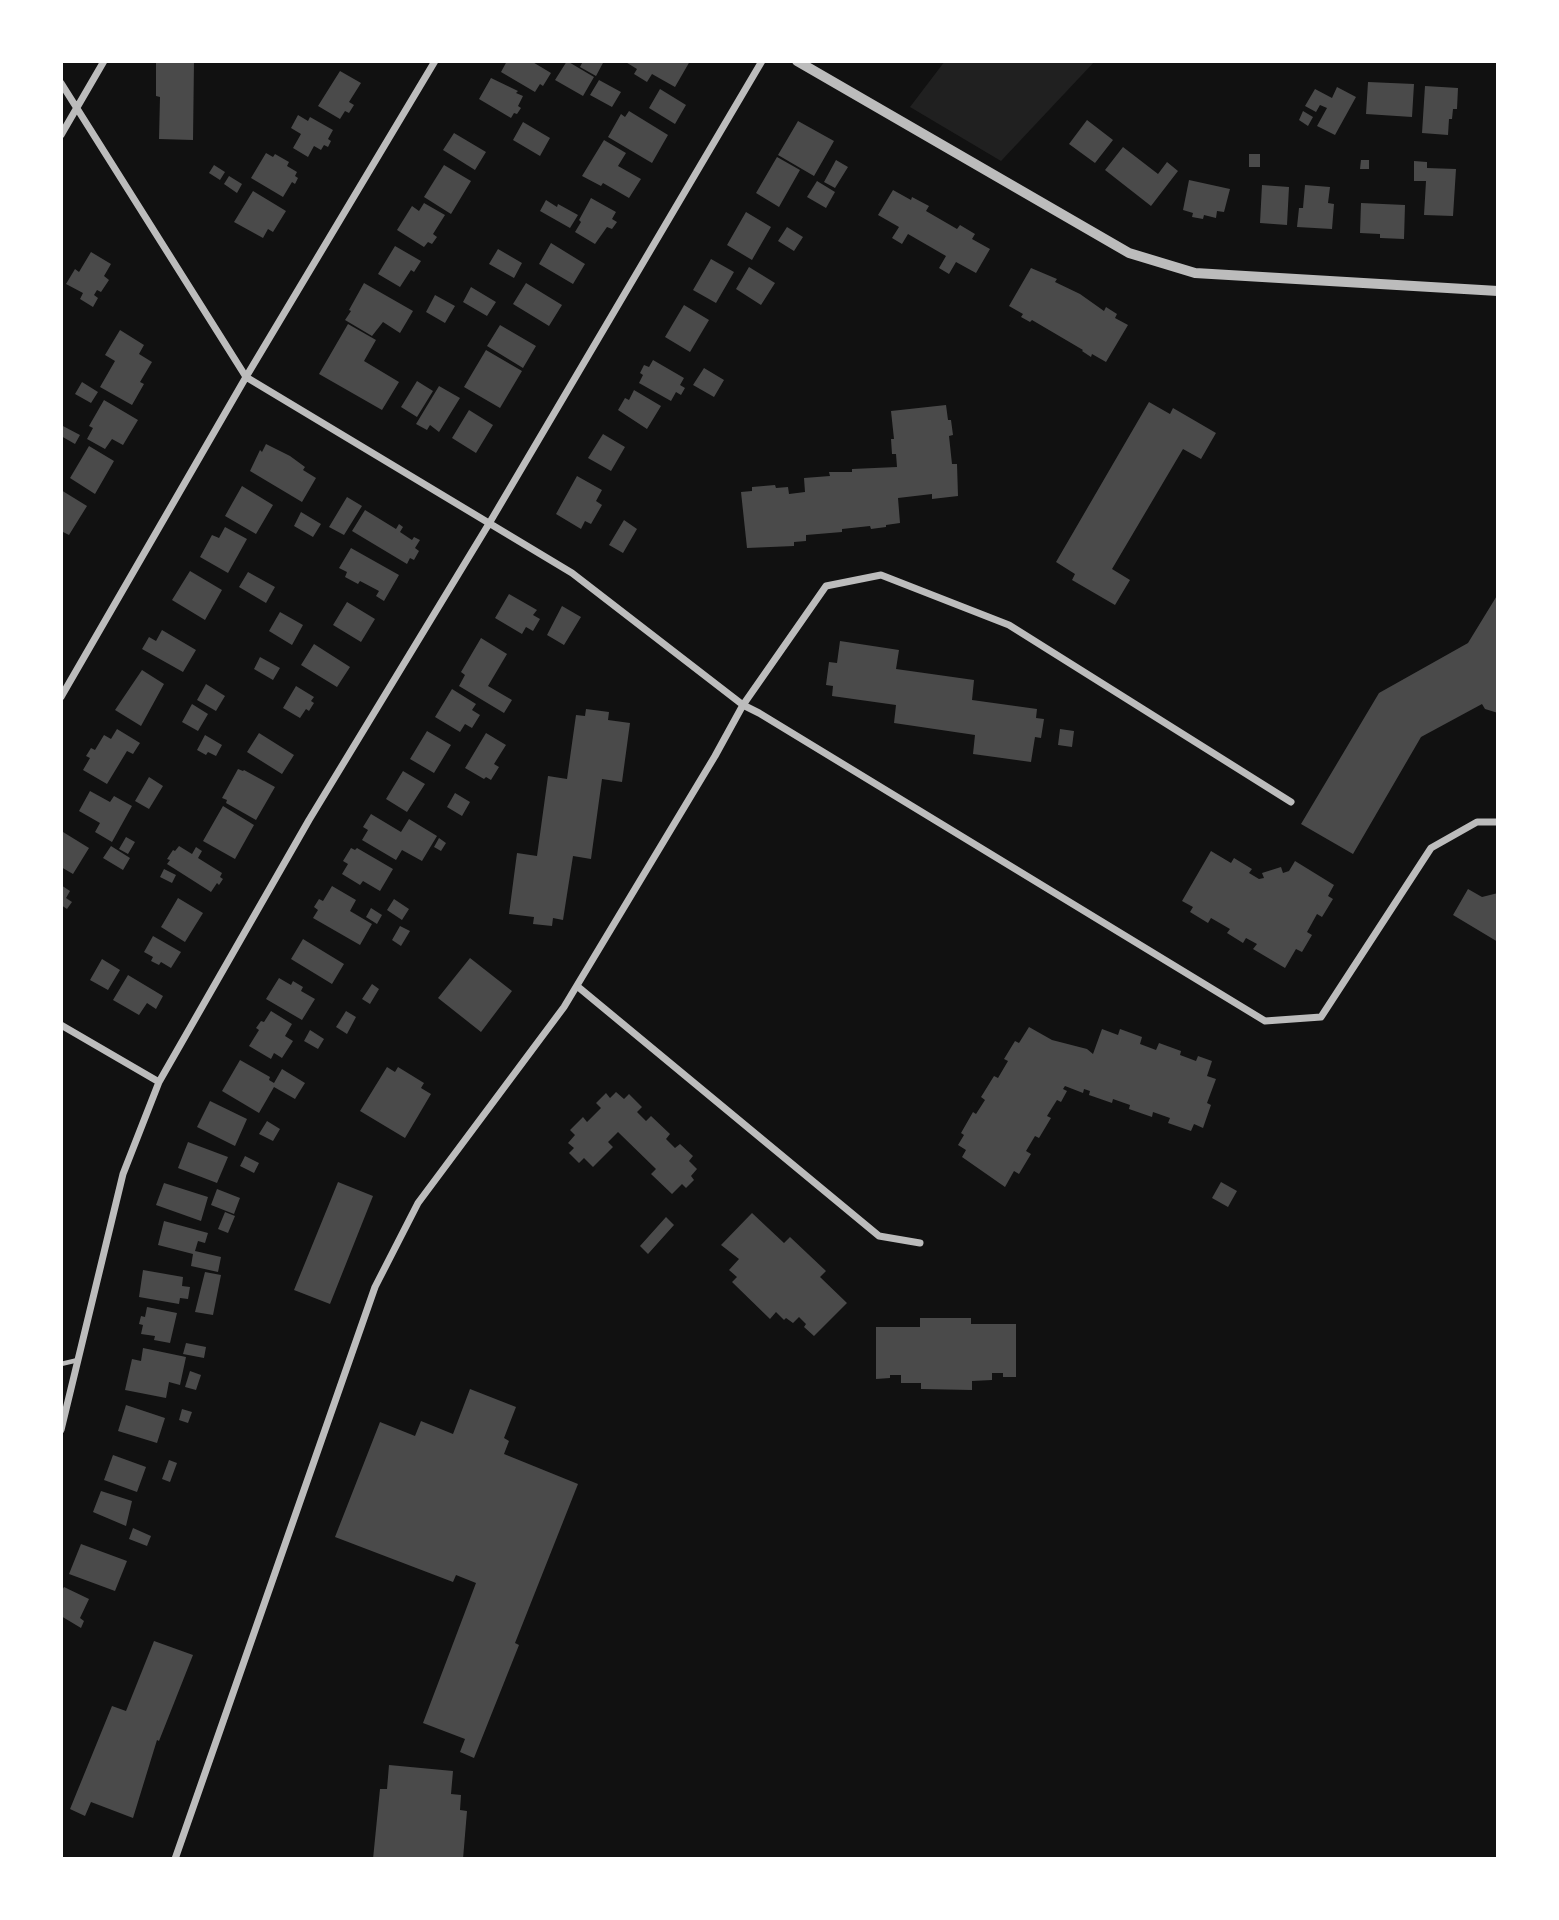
<!DOCTYPE html>
<style>
body{margin:0}
#map{position:relative;width:1559px;height:1920px;overflow:hidden;background:#111;font-family:"Noto Serif",serif}
canvas{display:block}
.frame{position:absolute;inset:0;border:63px solid #fff;pointer-events:none}
</style>
<div id="map">
<canvas width="1559" height="1920"></canvas>
<div class="frame"></div>
</div>
<script>
const c = document.querySelector('canvas').getContext('2d');
c.lineJoin = 'round';
function fillPath(path, color) { c.fillStyle = color; c.fill(path, 'evenodd'); }
const poly = rows => new Path2D(rows.map(r => 'M' + r).join(''));
function stroke(path, color, width, dash) { c.strokeStyle = color; c.lineWidth = width; c.lineCap = dash ? 'butt' : 'round'; c.setLineDash(dash || []); c.stroke(path); }
fillPath(poly([
 [945,61,1095,61,1001,161,910,107]
]), '#202020');
fillPath(poly([
 [156,61,194,61,193,140,159,139,160,97,156,96],
 [507,61,531,61,551,73,543,86,540,84,535,92,501,72],
 [567,61,594,77,583,96,555,80],
 [583,61,604,61,596,76,580,67],
 [624,61,690,61,675,87,652,74,647,82,634,74,637,69],
 [340,71,361,83,349,102,354,105,349,113,345,111,340,119,318,106],
 [491,78,518,91,516,93,523,96,518,106,521,108,517,114,514,113,511,118,479,99],
 [599,80,621,92,612,107,590,95],
 [1368,82,1414,84,1412,117,1366,114],
 [1425,86,1458,88,1457,109,1453,109,1452,119,1449,119,1448,135,1422,133],
 [1337,87,1356,97,1335,135,1317,126,1327,108,1320,105,1316,112,1305,106,1315,89,1332,98],
 [660,89,686,105,675,124,649,108],
 [629,111,668,135,652,163,608,137,621,114,625,117],
 [1303,111,1313,117,1308,126,1299,120],
 [298,115,308,121,310,117,333,130,328,139,331,141,328,147,324,145,321,150,314,146,308,157,293,148,301,134,291,128],
 [1087,120,1113,140,1095,163,1069,144],
 [798,121,834,141,814,176,778,155],
 [523,122,550,138,540,156,513,140],
 [454,133,486,152,475,170,443,150],
 [604,140,626,153,618,166,641,179,629,198,603,183,601,186,582,176],
 [1123,147,1158,174,1167,162,1178,171,1151,206,1105,170],
 [266,153,273,157,275,154,289,162,287,166,297,172,295,176,298,178,295,184,292,182,283,197,251,178],
 [1249,154,1260,154,1260,167,1249,167],
 [777,157,800,170,779,207,756,193],
 [836,160,848,167,835,188,824,182],
 [1361,160,1369,160,1369,169,1360,169],
 [1414,161,1427,162,1427,168,1456,169,1453,216,1424,215,1426,181,1414,181],
 [214,165,225,172,220,180,209,173],
 [444,165,471,181,451,214,424,197],
 [229,176,242,184,237,193,224,184],
 [1189,180,1230,189,1224,212,1217,211,1216,218,1204,215,1203,219,1192,217,1193,213,1183,210],
 [817,181,835,192,826,208,807,197],
 [1262,185,1289,187,1287,225,1260,223],
 [1305,185,1330,187,1328,203,1334,204,1332,229,1297,227,1299,208,1303,208],
 [893,190,911,200,912,197,929,206,926,211,957,229,960,225,975,234,972,239,990,249,976,273,956,262,949,274,939,268,946,256,908,234,902,244,892,238,899,227,878,215],
 [253,191,286,211,273,232,268,229,263,238,234,222],
 [591,198,616,212,612,219,617,222,612,229,607,227,595,244,575,232,581,222,579,220],
 [546,200,557,207,558,204,578,215,570,228,540,211],
 [424,203,445,215,433,234,437,237,432,244,428,242,424,247,397,230,412,206,419,211],
 [1361,203,1405,205,1404,239,1380,238,1380,234,1360,233],
 [746,212,771,227,752,260,727,245],
 [787,227,803,237,794,251,778,241],
 [551,243,585,264,573,284,539,264],
 [395,246,421,261,414,272,411,270,400,287,378,274],
 [498,249,522,263,514,278,489,264],
 [91,252,111,264,104,276,109,280,101,292,97,290,94,295,98,298,93,307,80,299,83,293,66,284,75,269,79,272],
 [711,259,734,272,716,303,693,290],
 [749,267,775,283,761,305,736,289],
 [1031,268,1057,279,1055,282,1080,294,1104,311,1106,307,1117,314,1115,318,1128,325,1106,362,1092,354,1091,357,1082,351,1083,350,1032,320,1030,322,1021,317,1023,314,1009,306],
 [364,283,413,311,400,333,383,322,372,336,345,320,351,311,349,310],
 [526,283,562,305,549,326,513,304],
 [471,287,496,302,487,316,463,302],
 [435,295,455,306,445,323,426,312],
 [684,305,709,320,690,352,665,337],
 [348,324,376,340,364,361,399,382,382,410,319,374],
 [500,325,536,346,523,368,487,346],
 [120,330,144,345,139,354,152,362,140,382,144,384,132,405,100,387,115,361,105,355],
 [486,350,522,371,500,408,464,387],
 [653,360,684,378,680,385,685,388,681,395,676,392,671,401,639,383,643,375,640,373,644,365,649,367],
 [704,368,724,380,714,397,693,385],
 [417,381,433,391,417,417,401,407],
 [82,382,98,392,91,403,75,394],
 [439,386,460,398,439,432,430,425,427,430,416,424],
 [634,390,661,406,647,429,618,410,625,398,629,400],
 [104,400,138,420,123,445,112,439,105,449,87,439,93,428,89,426],
 [1149,402,1170,414,1173,408,1216,433,1201,459,1183,449,1112,569,1130,580,1115,605,1072,580,1075,574,1056,562],
 [946,405,948,420,951,420,953,435,949,436,952,464,957,464,958,496,932,499,932,494,898,498,900,523,886,525,886,527,871,529,870,526,842,529,842,532,806,535,806,541,794,542,794,546,747,548,741,492,752,491,752,487,775,485,776,488,788,487,789,494,805,492,804,478,830,476,829,472,852,472,852,469,897,467,896,454,892,454,891,439,894,439,891,411],
 [469,410,493,425,476,453,452,438],
 [61,425,80,435,75,444,61,436],
 [603,434,625,447,611,471,588,458],
 [266,444,290,456,305,467,303,470,316,478,302,502,250,471,260,450,262,452],
 [89,446,114,461,95,494,70,478],
 [577,476,602,490,596,501,602,505,591,524,585,521,581,529,556,514],
 [242,486,273,505,256,534,225,516],
 [61,490,87,506,69,535,61,531],
 [347,497,362,506,344,535,329,527],
 [365,510,396,529,399,524,403,527,400,532,412,540,414,537,420,540,415,548,419,551,414,560,410,558,407,564,352,531],
 [301,512,321,524,313,537,294,526],
 [624,520,637,529,623,553,609,545],
 [225,527,247,539,228,573,200,557,212,535,219,538],
 [351,548,399,575,384,601,376,596,379,591,360,581,358,584,345,577,347,572,339,568],
 [190,571,222,590,205,620,172,600],
 [248,572,275,587,266,603,239,587],
 [509,594,537,610,533,615,540,619,533,631,526,627,522,634,495,618],
 [1498,594,1498,713,1485,709,1482,704,1421,737,1353,854,1301,824,1379,693,1468,643],
 [347,602,375,619,361,642,333,625],
 [562,606,581,617,564,645,547,635],
 [280,612,303,625,292,645,269,631],
 [162,630,196,650,183,672,142,649,149,637,156,641],
 [481,638,507,654,488,686,512,700,504,713,459,686,465,675,461,672],
 [840,641,899,650,896,669,974,680,972,700,1037,709,1036,718,1044,719,1041,738,1035,737,1031,762,973,754,975,735,894,723,896,705,832,696,833,686,826,685,829,662,837,663],
 [314,644,350,667,337,687,301,665],
 [260,657,280,668,273,680,254,669],
 [142,670,164,684,141,726,115,710],
 [206,684,225,696,216,711,197,700],
 [296,686,314,697,311,701,314,703,309,711,306,709,300,718,283,708],
 [452,689,476,704,472,710,480,715,472,728,465,724,460,732,435,717],
 [192,704,208,714,198,731,182,722],
 [586,709,609,712,608,720,630,723,622,782,602,779,591,859,573,856,563,920,553,918,552,926,533,924,534,917,509,914,517,853,537,856,548,776,567,779,576,715,585,716],
 [117,729,140,743,133,754,127,751,107,784,83,770,90,758,86,756,91,748,95,750,104,735,111,739],
 [1060,729,1074,731,1072,747,1058,745],
 [427,731,451,745,434,773,410,759],
 [259,733,294,755,282,774,247,752],
 [486,733,506,745,494,764,499,767,491,780,486,777,484,779,465,768],
 [205,735,222,745,216,756,208,752,206,755,197,750],
 [238,769,243,771,244,770,275,787,256,820,226,803,227,800,222,798],
 [403,771,425,784,407,812,386,799],
 [149,777,163,786,149,809,135,801],
 [90,791,110,802,114,796,132,806,112,842,95,832,100,823,79,811],
 [455,793,470,802,462,816,447,807],
 [223,806,254,825,235,859,203,841],
 [371,814,401,832,409,819,437,836,422,861,402,850,396,860,362,840,368,830,363,827],
 [63,832,89,848,73,874,61,867,61,836],
 [126,837,135,842,128,854,119,849],
 [439,838,446,843,441,851,434,847],
 [111,846,130,858,123,870,103,858],
 [179,846,192,854,196,847,202,851,198,858,222,873,220,877,223,879,219,885,217,883,211,892,167,864,170,860,167,859,173,850,175,851],
 [351,848,355,850,357,848,393,869,380,891,363,881,360,885,342,874,348,864,343,861],
 [1211,851,1231,863,1234,858,1252,869,1249,873,1259,879,1264,878,1262,873,1281,867,1283,873,1289,871,1295,861,1334,885,1328,896,1333,899,1322,917,1317,914,1307,932,1312,935,1302,952,1296,949,1285,968,1253,949,1257,944,1246,938,1243,943,1227,933,1230,929,1211,918,1208,923,1190,912,1193,907,1182,901],
 [164,869,176,875,172,883,160,877],
 [61,885,70,891,66,898,72,902,67,909,61,905],
 [332,886,356,900,350,911,372,924,360,945,313,918,318,910,314,907,319,899,323,901],
 [1468,889,1482,897,1498,893,1498,942,1453,915],
 [178,898,203,913,185,942,161,927],
 [394,899,409,909,402,920,387,910],
 [371,908,382,915,377,924,366,917],
 [400,926,410,931,401,946,392,940],
 [153,936,181,952,171,968,161,962,159,965,151,961,153,957,144,952],
 [303,939,344,964,332,984,291,959],
 [470,958,512,991,481,1032,438,998],
 [102,959,120,970,108,990,90,980],
 [128,975,163,996,156,1009,147,1003,139,1015,113,1000],
 [279,978,291,985,293,981,303,987,301,991,315,999,302,1020,266,999],
 [372,984,379,989,370,1004,362,999],
 [271,1011,292,1024,285,1036,293,1041,282,1058,274,1053,271,1059,249,1046,259,1030,256,1028,261,1021,264,1022],
 [346,1011,356,1017,347,1034,336,1027],
 [1029,1027,1052,1040,1087,1049,1093,1054,1102,1029,1118,1035,1120,1029,1142,1037,1140,1044,1156,1050,1159,1043,1181,1051,1180,1055,1196,1061,1198,1056,1212,1061,1207,1076,1216,1079,1207,1103,1211,1105,1203,1128,1194,1124,1191,1131,1168,1123,1170,1118,1153,1112,1152,1117,1129,1109,1130,1105,1113,1099,1112,1103,1089,1095,1090,1091,1084,1089,1083,1093,1065,1086,1063,1089,1067,1091,1061,1102,1057,1100,1047,1116,1051,1118,1039,1138,1035,1136,1026,1151,1031,1154,1019,1174,1014,1171,1005,1187,962,1157,966,1150,958,1145,964,1135,961,1133,973,1112,976,1114,985,1100,981,1097,994,1076,998,1078,1008,1061,1004,1059,1015,1041,1019,1043],
 [310,1030,324,1039,318,1049,304,1041],
 [240,1060,270,1077,269,1080,274,1083,282,1069,305,1083,295,1099,274,1087,259,1113,222,1091],
 [387,1067,395,1072,398,1067,424,1083,421,1088,431,1094,405,1138,360,1111],
 [616,1092,624,1099,629,1094,642,1107,637,1112,646,1121,651,1116,670,1134,666,1139,675,1148,680,1144,693,1156,689,1161,697,1169,691,1176,694,1180,686,1188,682,1184,672,1194,651,1174,656,1169,618,1132,608,1142,613,1147,593,1167,584,1158,579,1163,569,1153,574,1148,568,1143,575,1135,570,1130,583,1117,587,1122,601,1108,596,1103,606,1093,610,1098],
 [210,1101,247,1119,235,1146,197,1127],
 [267,1121,280,1129,273,1141,259,1134],
 [188,1142,228,1157,217,1183,178,1168],
 [245,1156,259,1163,254,1173,240,1166],
 [338,1182,373,1196,330,1304,294,1290],
 [1221,1182,1237,1191,1228,1207,1212,1198],
 [164,1183,208,1197,201,1221,156,1205],
 [217,1189,240,1198,234,1214,211,1205],
 [225,1212,235,1216,228,1233,218,1229],
 [752,1213,784,1243,790,1237,826,1271,820,1277,847,1303,814,1336,804,1327,806,1324,799,1317,793,1323,786,1318,784,1320,776,1312,770,1319,732,1282,737,1277,729,1270,739,1259,721,1245],
 [666,1217,674,1225,648,1254,640,1246],
 [164,1221,208,1233,205,1243,198,1241,195,1251,221,1257,218,1272,191,1266,193,1254,158,1245],
 [143,1270,183,1277,182,1286,190,1287,188,1299,180,1298,179,1304,139,1297],
 [205,1272,221,1275,213,1315,195,1312],
 [147,1307,177,1313,170,1343,154,1340,155,1336,141,1334,143,1325,139,1324,141,1316,145,1317],
 [920,1318,971,1318,971,1324,1016,1324,1016,1377,1003,1377,1003,1373,992,1373,992,1380,972,1381,972,1390,921,1389,921,1383,901,1383,901,1375,890,1375,890,1378,876,1379,876,1327,920,1327],
 [186,1343,206,1347,204,1358,183,1354],
 [143,1348,186,1357,180,1385,169,1382,166,1398,125,1390,132,1359,141,1361],
 [190,1371,201,1375,196,1390,185,1387],
 [470,1389,516,1407,504,1438,509,1441,504,1454,578,1484,515,1643,519,1645,474,1758,460,1752,465,1739,423,1723,476,1583,456,1575,453,1582,335,1537,380,1422,415,1436,421,1421,453,1434],
 [126,1405,165,1418,157,1443,118,1431],
 [182,1409,192,1412,188,1423,179,1420],
 [113,1455,146,1467,137,1492,104,1480],
 [169,1460,177,1463,170,1482,162,1479],
 [101,1491,132,1501,126,1526,93,1512],
 [133,1528,151,1536,147,1546,129,1539],
 [81,1544,127,1561,115,1591,69,1574],
 [64,1587,89,1599,80,1618,84,1621,81,1628,61,1616,61,1592],
 [154,1641,193,1655,159,1741,157,1740,133,1818,91,1802,85,1816,70,1809,112,1706,126,1711],
 [389,1765,453,1771,451,1794,461,1795,460,1810,467,1811,463,1859,373,1859,380,1789,387,1789]
]), '#4a4a4a');
stroke(poly([
 [61,1364,78,1360]
]), '#bcbcbc', 4.5);
stroke(poly([
 [61,83,246,377,572,573,743,705,759,713,1265,1021,1321,1017,1431,848,1477,822,1498,822],
 [61,135,104,61],
 [61,697,246,377,435,61],
 [577,986,879,1236,920,1243],
 [61,1025,159,1082],
 [61,1430,123,1174,159,1082,309,820,490,522,762,61],
 [175,1859,375,1287,418,1203,564,1007,715,756,743,705,826,586,881,575,1009,625,1291,802]
]), '#bcbcbc', 7);
stroke(poly([
 [797,61,1129,253,1195,273,1498,291]
]), '#bcbcbc', 10);
</script>
